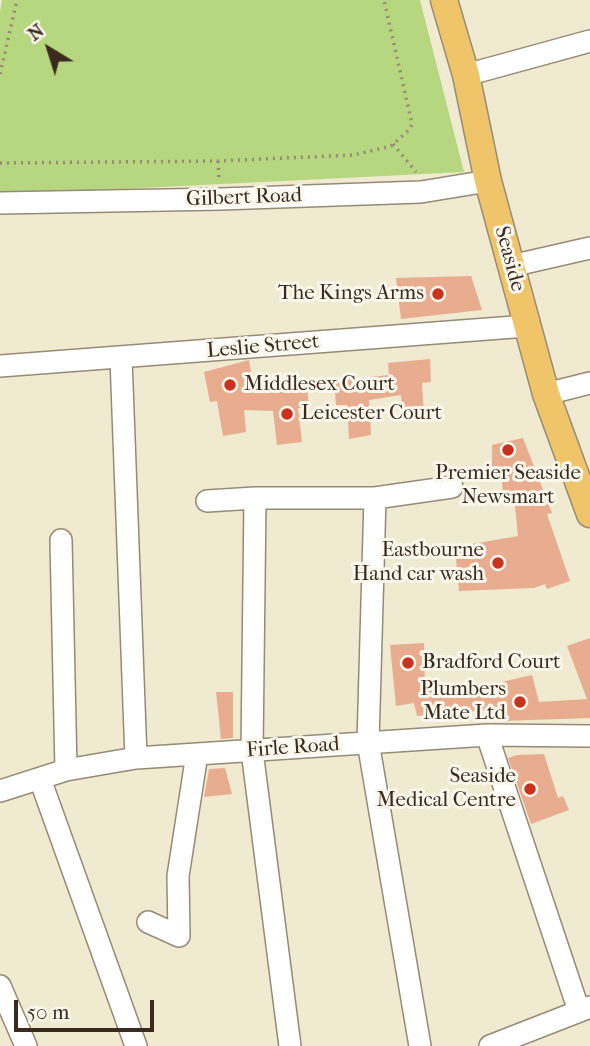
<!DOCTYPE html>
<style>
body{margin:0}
#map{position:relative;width:590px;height:1046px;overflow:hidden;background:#f0ead0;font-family:"IM FELL French Canon",serif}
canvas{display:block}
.north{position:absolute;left:14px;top:14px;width:70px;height:70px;-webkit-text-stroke:5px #fbf7ec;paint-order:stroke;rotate:322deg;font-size:19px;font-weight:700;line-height:28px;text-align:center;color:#3b2a1e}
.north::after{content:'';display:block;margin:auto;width:24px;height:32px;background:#3b2a1e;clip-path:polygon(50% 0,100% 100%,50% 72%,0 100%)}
.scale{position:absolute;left:14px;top:1000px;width:140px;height:32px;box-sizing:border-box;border:4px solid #3b2a1e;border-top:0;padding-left:9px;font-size:21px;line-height:24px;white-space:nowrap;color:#3b2a1e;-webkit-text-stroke:5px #fbf7ec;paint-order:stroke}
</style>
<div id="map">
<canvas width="590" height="1046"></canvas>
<div class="north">N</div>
<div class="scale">50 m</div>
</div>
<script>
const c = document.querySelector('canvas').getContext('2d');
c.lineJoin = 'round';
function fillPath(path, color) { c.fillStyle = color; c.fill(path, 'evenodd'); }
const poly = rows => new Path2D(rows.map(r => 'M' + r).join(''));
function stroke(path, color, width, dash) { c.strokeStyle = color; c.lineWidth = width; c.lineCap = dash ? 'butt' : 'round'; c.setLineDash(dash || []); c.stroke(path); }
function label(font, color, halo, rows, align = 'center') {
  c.font = font + ' "IM FELL French Canon",serif'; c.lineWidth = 6; c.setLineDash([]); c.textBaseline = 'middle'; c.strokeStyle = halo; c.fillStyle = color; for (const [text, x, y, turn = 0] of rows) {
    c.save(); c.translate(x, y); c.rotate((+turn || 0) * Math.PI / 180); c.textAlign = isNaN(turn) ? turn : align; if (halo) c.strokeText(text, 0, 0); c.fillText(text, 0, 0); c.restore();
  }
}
fillPath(poly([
 [2,0,420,0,464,172,0,195,0,12]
]), '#b6d77f');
fillPath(poly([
 [471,276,482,310,401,319,396,278],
 [430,359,431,382,422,383,424,416,403,419,401,395,369,400,371,435,349,439,347,405,336,405,334,381,389,375,388,363],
 [249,360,253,384,306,379,309,407,298,408,302,442,277,445,273,411,244,410,246,432,223,436,217,401,210,402,204,372],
 [523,438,552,513,547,514,570,581,547,589,545,584,534,588,459,591,455,547,518,536,514,496,503,497,501,466,492,466,492,445],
 [590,638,590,718,502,721,501,709,417,716,414,703,396,706,390,645,424,643,425,686,474,681,475,688,532,675,539,702,587,699,567,646],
 [216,692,233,692,233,738,221,739],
 [544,754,558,798,563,796,569,810,531,824,508,758,517,755],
 [225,768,232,794,204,797,209,769]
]), '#e7ad8e');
const minor = poly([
 [466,75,590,41],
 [0,203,221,199,421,192,488,181],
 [511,266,590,248],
 [121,358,136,758],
 [0,366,527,326],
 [546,394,590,383],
 [255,498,252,751,290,1046],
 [375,498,368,742,420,1046],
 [207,501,255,498,375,498,452,487],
 [61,540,66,770],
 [487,735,579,1011],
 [40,779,136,1046],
 [0,791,66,770,136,758,487,735,590,736],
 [148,922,179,936,178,876,197,754],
 [0,986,26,1046],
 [490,1046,590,1007]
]);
const major = poly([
 [444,0,466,75,488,181,546,394,590,514]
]);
stroke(minor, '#968a77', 24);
stroke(major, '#968a77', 29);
stroke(poly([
 [0,74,17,0],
 [393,144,416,172],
 [218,161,219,180],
 [0,163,218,161,354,155,391,146,410,129,412,124,384,0]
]), '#968a77', 3.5, [2, 5]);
stroke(minor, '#fff', 21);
stroke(major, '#f0c469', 26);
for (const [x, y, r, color] of [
 [438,294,7,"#c8321e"],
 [230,385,7,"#c8321e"],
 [287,414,7,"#c8321e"],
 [508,450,7,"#c8321e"],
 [498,563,7,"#c8321e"],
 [408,663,7,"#c8321e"],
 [520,702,7,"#c8321e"],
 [530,789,7,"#c8321e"]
]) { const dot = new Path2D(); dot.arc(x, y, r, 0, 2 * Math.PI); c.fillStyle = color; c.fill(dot); stroke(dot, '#fbf7ec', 2.5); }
label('21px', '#3b2a1e', '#fbf7ec', [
 ["Gilbert Road",244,198,-2],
 ["Seaside",509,259,75],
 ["Leslie Street",263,347,-5],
 ["Firle Road",293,748,-4]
]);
label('21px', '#3b2a1e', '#fbf7ec', [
 ["The Kings Arms",424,294],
 ["Middlesex Court",244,385,"left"],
 ["Leicester Court",301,414,"left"],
 ["Premier Seaside",508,474,"center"],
 ["Newsmart",508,498,"center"],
 ["Eastbourne",484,551],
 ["Hand car wash",484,575],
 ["Bradford Court",422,663,"left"],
 ["Plumbers",506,690],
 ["Mate Ltd",506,714],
 ["Seaside",516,777],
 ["Medical Centre",516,801]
], 'right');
</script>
